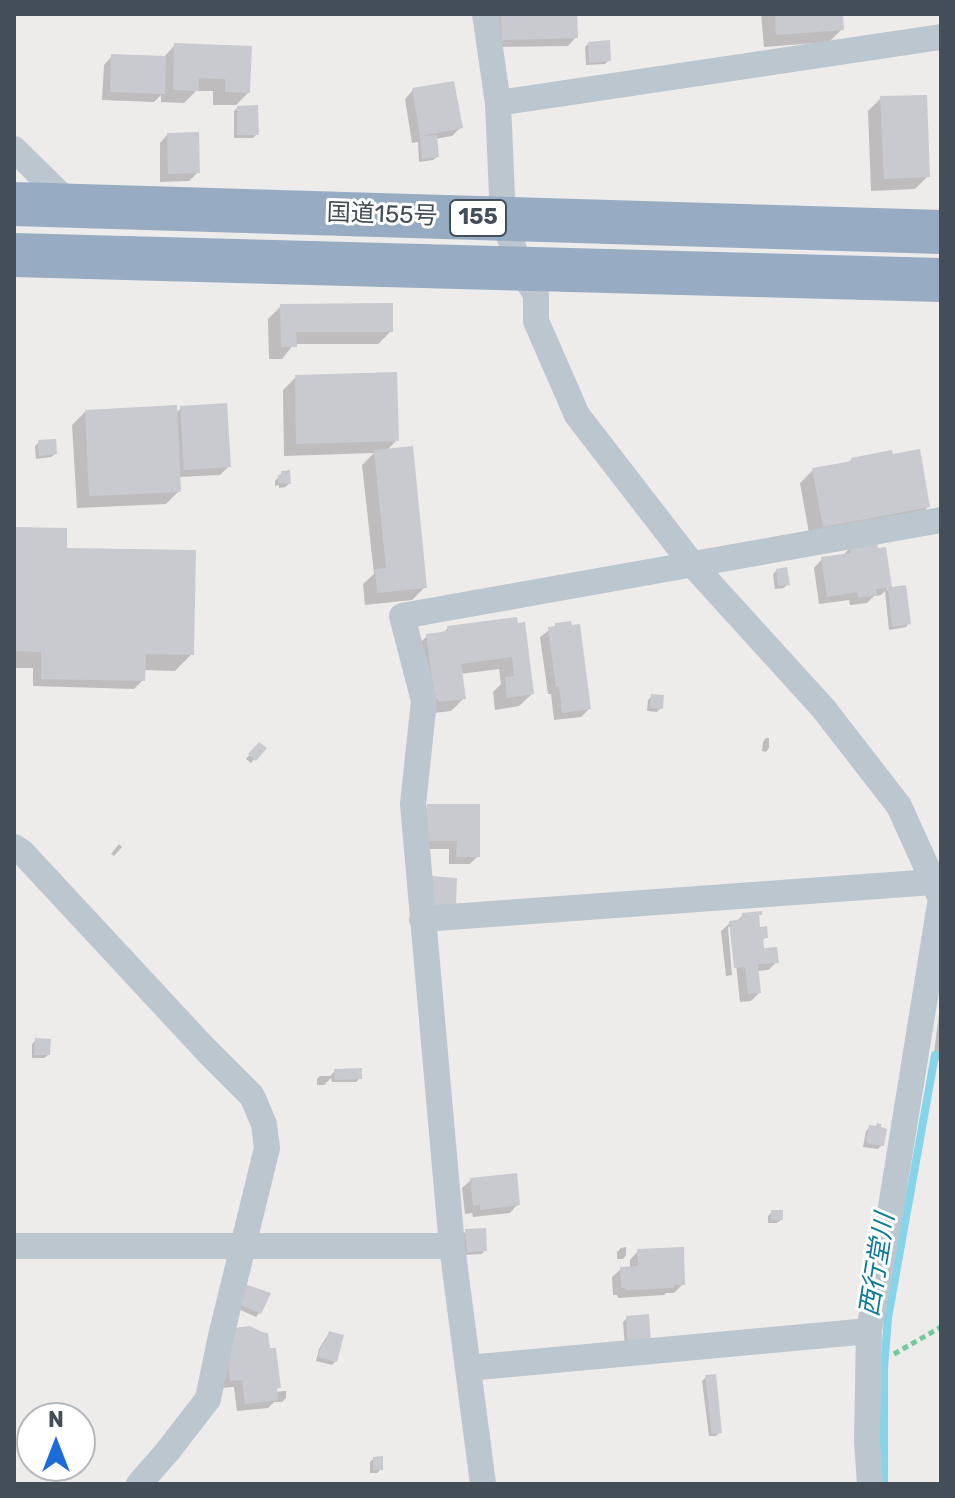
<!DOCTYPE html>
<meta charset="utf-8">
<style>
body{margin:0}
#map{position:relative;width:955px;height:1498px;overflow:hidden;background:#eeebeb;font-family:Rubik,sans-serif}
canvas{display:block}
.frame{position:absolute;inset:0;border:16px solid #444e58;pointer-events:none}
.north{position:absolute;left:16px;top:1402px;width:80px;height:80px;box-sizing:border-box;background:#fff;border:2px solid #b4b8bc;border-radius:50%;rotate:0deg;font-size:22px;font-weight:700;line-height:32px;text-align:center;color:#444e58}
.north::after{content:'';display:block;margin:auto;width:28px;height:36px;background:#1b6cd8;clip-path:polygon(50% 0,100% 100%,50% 72%,0 100%)}
</style>
<div id="map">
<canvas width="955" height="1498"></canvas>
<div class="frame"></div>
<div class="north">N</div>
</div>
<script>
const c = document.querySelector('canvas').getContext('2d');
c.lineJoin = 'round';
function fillPath(path, color) { c.fillStyle = color; c.fill(path, 'evenodd'); }
const poly = rows => new Path2D(rows.map(r => 'M' + r).join(''));
function stroke(path, color, width, dash) { c.strokeStyle = color; c.lineWidth = width; c.lineCap = dash ? 'butt' : 'round'; c.setLineDash(dash || []); c.stroke(path); }
function label(font, color, halo, rows, align = 'center') {
  c.font = font + ' Rubik,"Noto Sans JP",sans-serif'; c.lineWidth = 6; c.setLineDash([]); c.textBaseline = 'middle'; c.strokeStyle = halo; c.fillStyle = color; for (const [text, x, y, turn = 0] of rows) {
    c.save(); c.translate(x, y); c.rotate((+turn || 0) * Math.PI / 180); c.textAlign = isNaN(turn) ? turn : align; if (halo) c.strokeText(text, 0, 0); c.fillText(text, 0, 0); c.restore();
  }
}
fillPath(poly([
 [493,14,575,14,576,37,568,46,494,47],
 [761,14,841,14,842,29,829,42,764,47],
 [588,44,609,60,605,64,586,65,585,47],
 [175,45,249,92,236,105,213,105,213,91,196,91,184,103,161,102,161,95,154,102,102,100,104,65,112,56,163,58],
 [413,90,460,128,452,136,435,139,437,157,433,160,419,162,418,142,412,143,405,99],
 [881,98,928,176,915,189,871,191,868,111],
 [237,108,257,134,253,138,234,138,234,111],
 [168,134,198,172,189,181,160,182,160,143],
 [281,306,391,331,378,344,294,344,282,359,269,359,268,319],
 [296,377,397,440,386,451,425,587,412,600,365,605,363,584,374,574,362,465,374,453,284,456,283,390],
 [181,408,229,466,220,475,178,477,179,491,166,504,77,508,72,425,85,412,175,414],
 [39,442,55,454,51,457,36,459,35,446],
 [852,459,928,507,915,520,810,539,800,483,813,470,848,463],
 [282,473,289,484,285,487,279,488,279,485,275,486,275,481],
 [14,529,65,550,192,654,175,671,143,670,143,680,134,689,33,686,33,668,14,668],
 [851,547,890,586,886,590,904,587,909,623,906,627,889,630,885,591,881,595,874,596,867,603,850,605,849,600,819,604,814,568,822,559,842,556],
 [777,570,788,584,784,588,775,589,773,574],
 [517,625,532,694,519,706,495,710,493,692,501,684,499,669,460,674,464,698,451,711,426,714,414,649,427,636,442,634,448,628],
 [556,625,589,709,581,717,554,720,551,694,548,694,540,637],
 [652,696,661,708,657,712,647,711,648,700],
 [766,738,769,738,769,748,766,752,762,751,763,742],
 [259,744,264,748,251,763,246,759],
 [428,806,478,856,470,864,449,864,449,849,419,849,420,814],
 [119,844,122,847,114,856,111,854],
 [760,914,757,917,758,929,766,937,761,942,762,951,777,962,768,970,757,971,759,993,751,1001,740,1002,732,927,728,927,732,975,726,976,721,931,730,923,736,922,743,915],
 [941,999,941,1061,933,1060],
 [36,1040,48,1055,44,1058,32,1058,32,1044],
 [335,1071,360,1078,356,1082,332,1082,331,1078,324,1085,317,1085,317,1079,320,1076,330,1076],
 [870,1127,882,1145,878,1149,863,1147,866,1131],
 [471,1180,518,1204,510,1213,473,1217,472,1213,465,1214,462,1188],
 [772,1212,781,1220,777,1223,768,1223,768,1216],
 [466,1231,485,1250,482,1254,464,1255,462,1235],
 [626,1247,626,1255,623,1259,617,1259,617,1252,621,1248],
 [638,1251,683,1284,674,1293,666,1293,664,1295,618,1298,617,1295,613,1295,612,1277,621,1269,630,1268,630,1260],
 [268,1294,259,1313,256,1317,234,1307],
 [647,1316,625,1347,623,1322,627,1318],
 [329,1333,336,1361,332,1365,316,1361,319,1349],
 [261,1334,279,1387,274,1392,286,1391,286,1398,282,1402,274,1402,268,1408,237,1411,234,1387,222,1388,219,1363],
 [706,1377,720,1432,716,1436,709,1436,702,1381],
 [373,1459,381,1469,377,1473,370,1473,370,1462]
]), '#0003');
stroke(poly([
 [884,1484,884,1368,888,1318,935,1055]
]), '#86d4e9', 8);
fillPath(poly([
 [501,14,577,14,578,38,502,40],
 [775,14,843,14,844,30,776,35],
 [610,40,611,61,589,63,588,42],
 [174,43,252,46,250,93,225,92,225,79,199,78,199,91,173,90],
 [111,54,166,56,165,94,110,92],
 [454,81,463,128,420,136,412,88],
 [927,95,930,177,884,179,880,96],
 [258,105,259,135,237,135,237,106],
 [199,132,200,173,168,174,167,133],
 [437,135,439,157,422,159,420,136],
 [393,303,393,332,296,332,297,347,281,347,280,304],
 [397,372,399,441,296,444,295,375],
 [227,403,231,467,184,470,180,406],
 [177,405,181,492,89,496,85,410],
 [56,439,57,454,39,456,38,440],
 [413,446,427,588,377,593,375,569,386,568,374,450],
 [920,449,930,507,823,527,812,468,852,461,851,458,892,450,893,454],
 [290,470,291,484,278,483,278,475,281,474,281,471],
 [14,527,67,528,67,548,196,550,194,655,146,654,145,681,41,679,41,652,14,651],
 [877,541,878,548,886,547,892,587,906,585,911,624,892,627,888,588,876,589,877,595,858,598,857,592,827,597,821,557,851,553,850,545],
 [787,567,790,585,778,586,776,569],
 [517,617,518,623,525,622,534,694,507,698,505,677,514,676,512,657,461,664,466,699,439,702,438,699,435,700,426,634,448,631,447,626],
 [571,621,572,625,580,624,591,709,562,713,559,686,556,687,548,627,555,626,555,623],
 [651,694,664,695,663,709,650,708],
 [259,742,267,748,256,761,248,754],
 [427,804,480,804,480,857,456,857,457,841,427,841],
 [431,876,457,878,456,907,429,905],
 [762,911,762,915,759,915,760,927,767,926,768,938,763,938,764,948,777,947,779,963,758,964,761,993,748,994,745,967,734,968,729,921,742,919,742,913],
 [35,1038,51,1039,50,1055,34,1055],
 [362,1068,362,1079,335,1080,334,1069],
 [877,1123,881,1124,881,1127,887,1129,884,1146,866,1143,869,1125,876,1126],
 [517,1173,520,1205,480,1210,480,1205,473,1206,470,1178],
 [771,1210,783,1210,783,1220,771,1220],
 [486,1228,487,1251,467,1252,465,1229],
 [684,1247,685,1285,674,1285,674,1288,626,1290,625,1288,621,1288,620,1267,638,1266,637,1249],
 [245,1284,271,1293,261,1314,237,1303],
 [649,1314,651,1342,628,1344,626,1316],
 [250,1326,262,1332,268,1333,270,1348,276,1348,281,1388,277,1388,278,1400,245,1404,242,1380,230,1381,227,1353,233,1328],
 [329,1331,344,1335,337,1362,318,1357,322,1343,325,1343],
 [716,1374,722,1433,712,1434,705,1375],
 [383,1456,383,1470,373,1470,373,1457]
]), '#c8cad0');
stroke(poly([
 [894,1354,941,1327]
]), '#72ca9f', 5, [6, 4]);
stroke(poly([
 [485,14,498,103,503,219,521,269,536,295,536,321,577,415,692,564,823,708,899,806,941,899],
 [498,103,941,37],
 [14,149,73,207],
 [14,847,22,852,206,1050,252,1096,264,1124,267,1148,221,1336,208,1399,167,1452,139,1484],
 [422,919,933,882],
 [14,1246,452,1246],
 [468,1368,869,1331],
 [483,1484,452,1246,413,804,424,701,402,616,941,520],
 [870,1484,867,1441,869,1331,890,1213,941,898]
]), '#bcc6ce', 26);
stroke(poly([
 [14,204,941,232],
 [14,255,941,280]
]), '#97acc2', 44);
for (const [x, y, w] of [
 [478,218,56]
]) { const box = new Path2D(); box.roundRect(x - w / 2, y - 18, w, 36, 6); c.fillStyle = '#fff'; c.fill(box); stroke(box, '#444e58', 2); }
label('bold 22px', '#444e58', null, [
 ["155",478,218]
]);
label('24px', '#444e58', '#fff', [
 ["国道155号",382,215,2]
]);
label('italic 26px', '#0e7b9a', '#fff', [
 ["西行堂川",878,1265,-81]
]);
</script>
